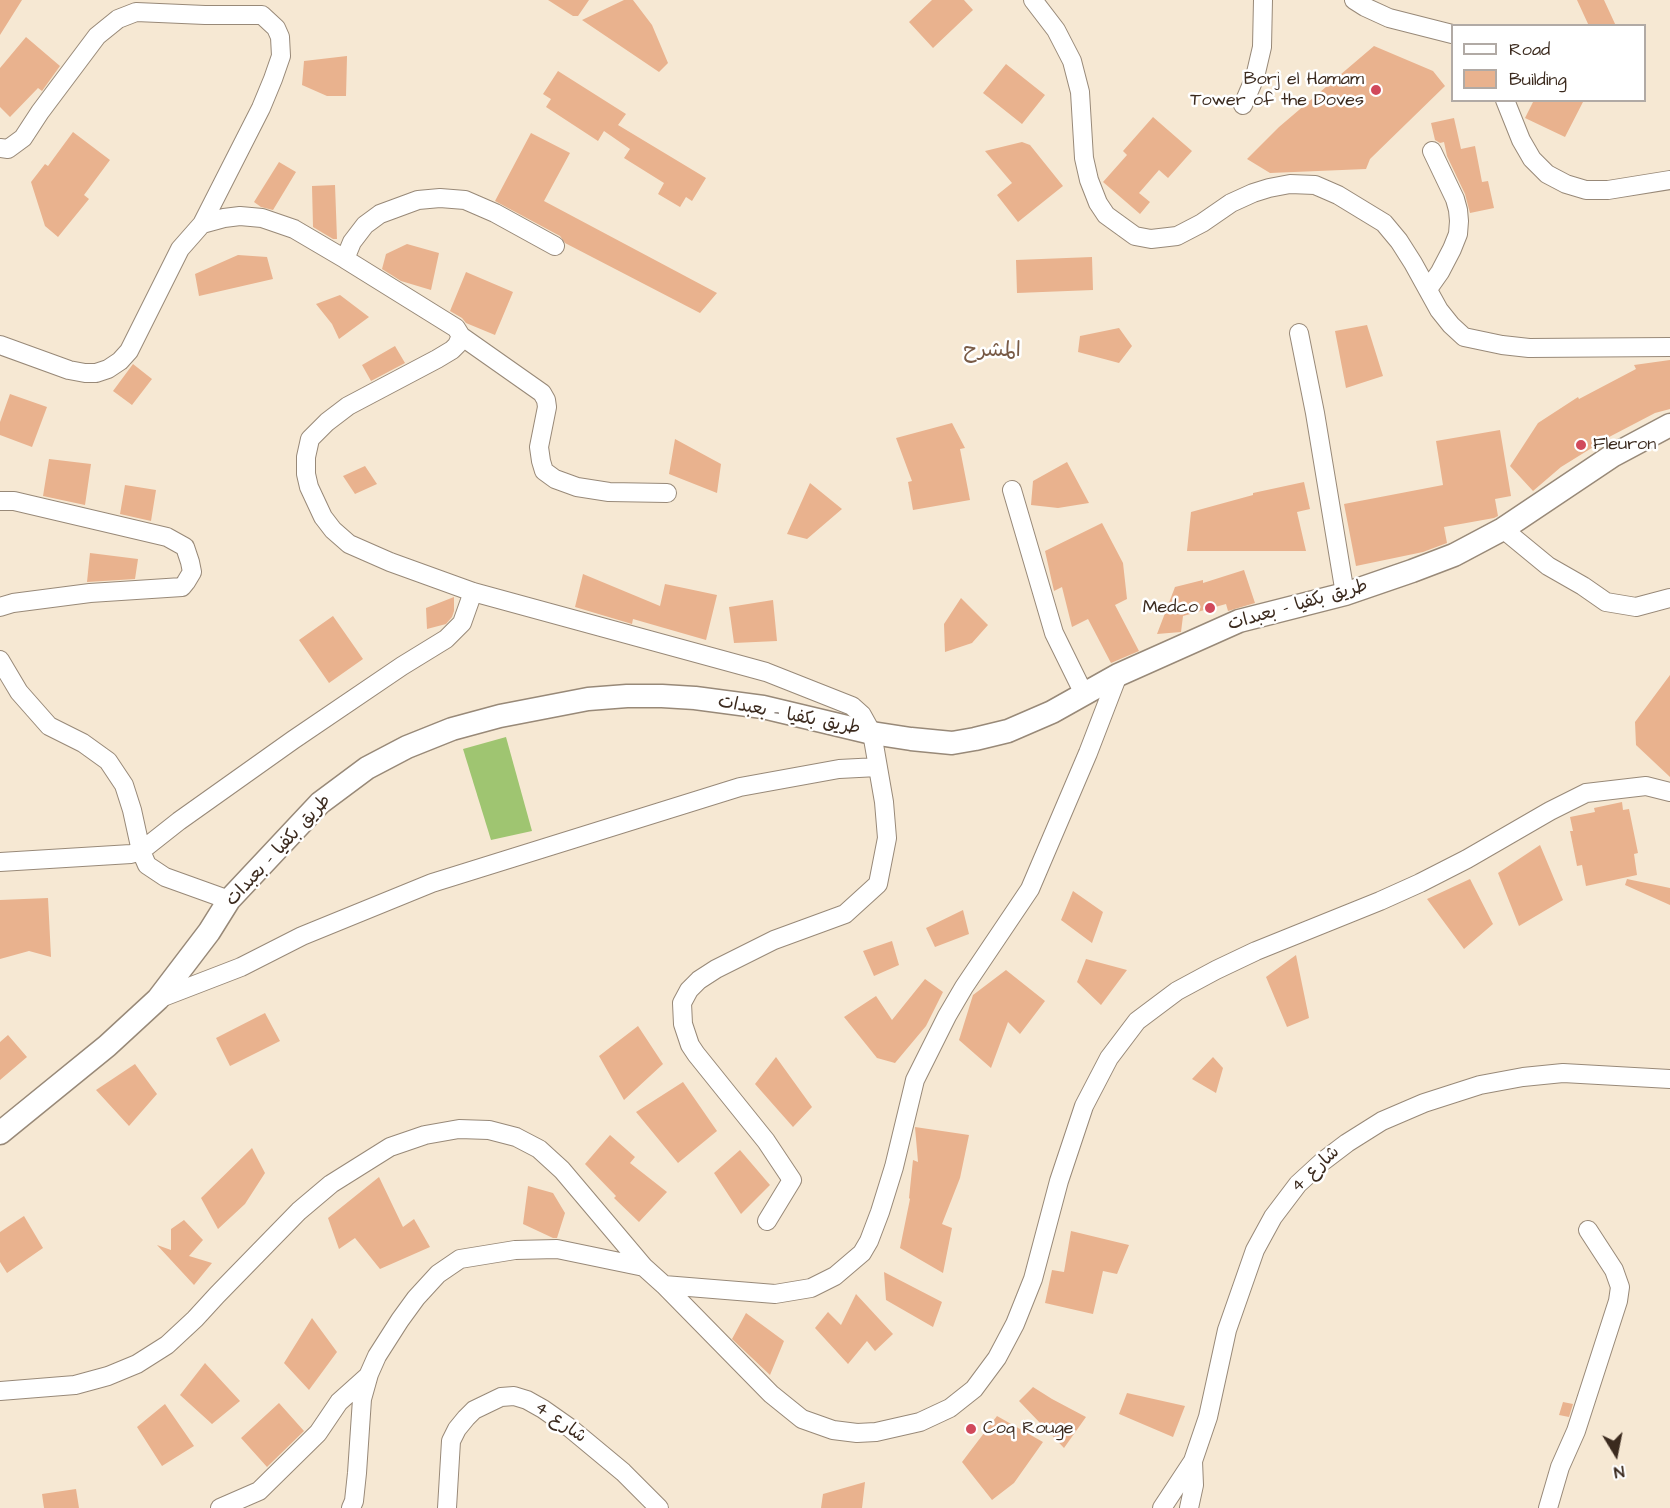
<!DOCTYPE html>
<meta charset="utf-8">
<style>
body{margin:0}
#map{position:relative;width:1670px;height:1508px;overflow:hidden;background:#f6e8d3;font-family:"Architects Daughter",sans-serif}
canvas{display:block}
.legend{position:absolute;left:1451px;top:24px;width:195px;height:78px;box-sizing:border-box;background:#fff;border:2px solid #b1aaa5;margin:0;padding:8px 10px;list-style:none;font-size:18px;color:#3b2a1e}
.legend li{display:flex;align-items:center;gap:12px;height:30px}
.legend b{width:30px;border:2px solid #b1aaa5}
.north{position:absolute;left:1586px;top:1424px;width:60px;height:60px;-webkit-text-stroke:4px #fff;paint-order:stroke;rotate:170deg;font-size:16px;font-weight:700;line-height:24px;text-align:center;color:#3b2a1e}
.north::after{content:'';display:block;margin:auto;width:21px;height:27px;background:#3b2a1e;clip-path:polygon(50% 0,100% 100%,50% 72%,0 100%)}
</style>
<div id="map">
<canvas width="1670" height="1508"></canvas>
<ul class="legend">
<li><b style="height:8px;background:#fff"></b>Road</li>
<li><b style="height:16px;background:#e9b28e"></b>Building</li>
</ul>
<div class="north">N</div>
</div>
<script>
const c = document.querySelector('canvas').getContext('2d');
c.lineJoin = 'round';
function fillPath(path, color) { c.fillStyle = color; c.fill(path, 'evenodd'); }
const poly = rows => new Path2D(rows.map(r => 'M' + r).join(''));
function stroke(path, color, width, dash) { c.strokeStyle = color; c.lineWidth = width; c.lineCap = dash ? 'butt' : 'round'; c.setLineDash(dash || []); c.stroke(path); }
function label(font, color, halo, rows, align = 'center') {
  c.font = font + ' "Architects Daughter","Playpen Sans Arabic",sans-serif'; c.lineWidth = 5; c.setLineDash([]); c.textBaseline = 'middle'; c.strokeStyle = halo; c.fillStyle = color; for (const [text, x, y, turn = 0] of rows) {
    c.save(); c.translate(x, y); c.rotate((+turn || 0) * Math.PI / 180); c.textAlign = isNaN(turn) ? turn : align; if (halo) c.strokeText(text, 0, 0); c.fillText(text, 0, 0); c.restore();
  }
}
fillPath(poly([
 [506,737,532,831,491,840,463,749]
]), '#9fc571');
fillPath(poly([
 [0,0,22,0,0,35],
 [548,0,589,0,578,16,573,16],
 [624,0,633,0,652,25,668,63,659,72,582,20],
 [932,0,964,0,973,10,933,48,909,22],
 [1577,0,1604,0,1616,26,1589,26],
 [26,37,60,66,42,91,38,88,10,117,0,107,0,68],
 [1374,46,1433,71,1445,86,1370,159,1366,169,1270,173,1247,159,1279,127],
 [347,56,346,96,327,96,302,85,304,61],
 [1006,64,1045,95,1022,124,983,93],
 [558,71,626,114,618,125,706,178,692,201,686,197,680,207,658,194,664,183,624,158,630,149,604,131,598,141,546,107,551,99,543,94],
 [1534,100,1584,100,1565,137,1525,118],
 [1153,117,1192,151,1168,178,1159,170,1139,193,1150,202,1140,214,1103,182,1127,155,1123,151],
 [1454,118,1461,149,1475,146,1482,182,1488,181,1494,208,1470,213,1465,194,1447,156,1444,142,1440,143,1435,140,1431,123],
 [73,132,110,160,84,195,89,199,58,237,45,226,31,182,45,164,48,166],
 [531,133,570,153,544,201,717,293,700,313,565,243,560,236,495,201],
 [1022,142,1030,145,1063,186,1018,222,997,195,1012,183,985,151],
 [279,162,296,172,273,210,261,207,254,202],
 [335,185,337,239,333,239,313,227,312,186],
 [407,244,439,253,431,290,401,281,382,269,386,254],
 [238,255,267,257,273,279,199,296,195,274],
 [1092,257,1093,290,1017,293,1016,260],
 [466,272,513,292,495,335,466,323,462,318,450,311],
 [340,295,369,317,339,339,332,324,316,304],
 [1367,325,1383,376,1346,388,1335,331],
 [1119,328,1132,346,1119,363,1078,352,1080,336],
 [395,346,405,363,371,381,362,365],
 [1670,360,1670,409,1655,413,1611,436,1561,467,1533,491,1510,466,1538,423,1578,397,1579,399,1636,369,1634,365],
 [133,364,152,379,132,405,113,391],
 [10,394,47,407,32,447,0,435,0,422],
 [952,423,965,448,960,449,970,500,913,510,908,482,912,481,896,438],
 [1500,430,1511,496,1495,499,1498,516,1494,518,1444,527,1447,543,1423,552,1356,566,1344,504,1443,485,1436,441],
 [675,439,721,464,717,493,669,474],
 [49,459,91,464,85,505,43,496],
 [1067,462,1089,503,1058,508,1031,505,1033,481],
 [365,466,377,484,355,494,343,476],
 [1304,482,1310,509,1297,512,1306,551,1187,551,1191,512,1253,495,1253,493],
 [810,483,842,509,807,539,787,534],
 [125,485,156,490,151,521,120,514],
 [1102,523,1123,563,1127,599,1115,605,1139,651,1111,663,1088,619,1072,627,1062,587,1054,591,1045,551],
 [90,553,138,559,135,579,87,582],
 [1244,570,1255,603,1228,611,1226,604,1183,616,1181,632,1157,634,1175,587,1203,580,1203,583],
 [583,574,660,606,665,584,717,595,706,640,633,619,632,624,575,607],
 [454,597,454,611,452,617,446,624,427,629,426,608],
 [961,598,988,625,972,643,945,652,944,624],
 [773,600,777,641,734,643,729,607],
 [333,616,363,659,329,683,299,640],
 [1670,675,1670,777,1636,745,1635,722],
 [1622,802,1623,810,1629,809,1638,853,1634,854,1637,875,1586,886,1582,865,1577,866,1570,831,1573,831,1570,817,1595,812,1594,808],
 [1540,845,1563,900,1519,926,1498,873],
 [1470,879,1493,924,1464,949,1427,899],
 [1627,879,1670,888,1670,905,1625,885],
 [1073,891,1103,912,1092,943,1061,920],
 [48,898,51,957,29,951,0,959,0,900],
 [963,910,969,934,935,947,926,928],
 [892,941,899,965,874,976,863,951],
 [1296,955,1309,1018,1287,1027,1266,977],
 [1086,959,1127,970,1101,1005,1077,982],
 [1006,970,1045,1001,1020,1034,1008,1022,991,1068,959,1040,973,995],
 [925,979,943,992,926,1026,895,1063,877,1058,844,1017,876,996,892,1020],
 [265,1013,280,1041,230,1066,216,1038],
 [638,1026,663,1064,624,1100,599,1056],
 [8,1035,27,1057,0,1080,0,1042],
 [776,1057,812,1107,793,1127,755,1084],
 [1213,1057,1223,1068,1216,1093,1192,1079],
 [135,1064,157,1094,129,1126,96,1090],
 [683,1082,717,1131,678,1163,636,1112],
 [915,1127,969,1135,960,1178,942,1224,952,1228,943,1273,900,1248,910,1199,909,1198,913,1160,918,1162],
 [610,1135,635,1157,630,1163,667,1192,639,1222,614,1198,616,1196,585,1164],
 [252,1148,265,1173,245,1204,218,1229,201,1198],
 [740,1150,770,1185,741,1214,714,1173],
 [379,1177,403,1227,414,1219,430,1247,380,1269,355,1238,339,1249,328,1218],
 [528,1186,553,1193,565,1213,557,1238,553,1238,523,1224],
 [24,1216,43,1248,7,1273,0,1262,0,1232],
 [184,1220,203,1240,189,1256,212,1263,194,1285,157,1245,171,1250,171,1229],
 [1071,1231,1129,1245,1117,1274,1103,1271,1093,1314,1045,1303,1052,1270,1064,1272],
 [884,1272,942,1302,933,1327,886,1300],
 [856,1294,893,1334,875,1351,867,1341,848,1364,815,1328,828,1312,841,1325],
 [746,1313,784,1341,770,1375,732,1339],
 [312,1318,337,1352,309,1390,284,1363],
 [205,1363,240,1401,212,1424,180,1395],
 [1033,1387,1052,1399,1086,1417,1064,1448,1019,1401],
 [1127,1393,1185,1406,1173,1437,1119,1414],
 [1563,1402,1573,1404,1569,1417,1559,1415],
 [279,1403,304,1431,267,1467,241,1438],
 [165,1404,194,1446,162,1466,137,1427],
 [997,1416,1043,1442,1014,1483,992,1500,962,1462],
 [865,1482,862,1508,821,1508,823,1494],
 [76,1489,79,1508,44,1508,42,1494]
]), '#e9b28e');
const minor = poly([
 [1033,0,1056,30,1072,61,1080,92,1084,158,1089,180,1098,203,1106,215,1135,236,1151,239,1177,236,1202,223,1231,203,1253,193,1269,188,1290,184,1315,185,1338,195,1384,223,1399,241,1413,263,1439,310,1451,325,1464,337,1502,345,1529,348,1670,347],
 [1354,0,1365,7,1389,18,1452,34],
 [1505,100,1521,140,1532,159,1547,174,1566,184,1586,190,1608,190,1670,180],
 [1243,105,1255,77,1262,47,1263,0],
 [0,148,8,149,23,138,40,112,97,36,118,19,136,12,205,15,262,15,276,28,280,37,281,56,273,79,261,108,202,224],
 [345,259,352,242,365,225,380,214,418,200,440,198,465,200,495,213,555,246],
 [1428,289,1440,272,1452,249,1458,234,1459,221,1458,210,1455,199,1432,151],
 [1299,333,1315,413,1345,594],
 [461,336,542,393,546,400,547,407,539,447,541,461,544,471,555,479,577,487,609,492,667,493],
 [0,345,69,370,85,373,96,373,108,369,120,361,129,351,180,249,202,224,224,218,240,216,262,218,294,229,345,259,456,328,461,336,457,345,452,350,437,359,348,406,327,422,310,439,306,457,306,474,309,487,323,517,333,530,349,544,390,562,473,592,766,672,852,706,862,715,872,733,884,802,887,838,878,884,845,914,774,940,716,969,699,980,689,990,682,1003,683,1024,690,1045,696,1054,766,1141,792,1180,767,1221],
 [1012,490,1054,633,1084,694],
 [0,501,14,501,167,537,185,547,190,562,192,572,186,582,182,587,90,593,13,603,0,607],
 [1503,529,1548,566,1583,586,1606,602,1636,607,1670,598],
 [0,660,19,692,49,726,83,743,108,761,124,785,132,810,141,851,147,865,165,877,229,900],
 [0,862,131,854,141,851,179,821,293,740,402,666,446,639,462,623,473,592],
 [158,999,241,967,302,936,432,883,740,787,839,769,878,767],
 [664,1285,771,1394,802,1419,833,1430,857,1433,876,1432,920,1422,950,1408,974,1389,997,1358,1015,1324,1033,1279,1059,1181,1084,1106,1109,1058,1137,1021,1177,991,1216,970,1256,951,1380,901,1420,883,1467,859,1550,811,1586,793,1646,786,1670,792],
 [0,1391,75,1385,108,1376,137,1364,167,1345,195,1319,217,1295,299,1211,331,1184,390,1147,425,1135,459,1129,489,1130,516,1137,539,1149,562,1170,644,1267,664,1285,775,1294,811,1288,835,1276,862,1253,869,1241,880,1212,894,1167,915,1080,947,1016,964,987,1030,889,1088,753,1118,675],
 [220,1508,259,1491,318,1433,339,1402,368,1376],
 [351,1508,354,1501,357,1473,362,1399,369,1374,377,1356,400,1320,416,1298,438,1274,460,1259,515,1250,557,1249,644,1267],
 [447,1508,451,1441,457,1429,466,1418,474,1410,501,1397,514,1396,527,1400,543,1409,570,1428,623,1472,659,1508],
 [1162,1508,1193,1461,1208,1417,1227,1330,1255,1250,1273,1217,1298,1184,1322,1162,1347,1143,1382,1121,1424,1103,1480,1085,1523,1077,1563,1073,1670,1079],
 [1189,1508,1194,1485,1193,1461],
 [1548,1508,1560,1467,1576,1431,1618,1301,1620,1287,1614,1270,1588,1230]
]);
const major = poly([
 [0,1133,107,1046,158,999,209,932,229,900,320,803,367,768,407,747,452,729,500,716,588,699,627,696,662,696,695,698,763,707,872,733,911,739,952,743,975,739,1008,731,1052,712,1118,675,1239,621,1345,594,1412,571,1454,555,1503,529,1612,456,1670,425]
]);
stroke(minor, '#988978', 20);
stroke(major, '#988978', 25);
stroke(minor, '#fff', 18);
stroke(major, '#fff', 22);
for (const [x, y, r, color] of [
 [1376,90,6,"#d1495b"],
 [1581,445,6,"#d1495b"],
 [1210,608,6,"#d1495b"],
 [971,1429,6,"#d1495b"]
]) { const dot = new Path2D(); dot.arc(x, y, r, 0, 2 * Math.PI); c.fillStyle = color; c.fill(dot); stroke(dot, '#fff', 2); }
label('18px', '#3b2a1e', '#fff', [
 ["Borj el Hamam",1364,80],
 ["Tower of the Doves",1364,101],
 ["Fleuron",1593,445,"left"],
 ["Medco",1198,608],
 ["Coq Rouge",983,1429,"left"]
], 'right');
label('18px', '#3b2a1e', '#fff', [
 ["طريق بكفيا - بعبدات",1298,606,-16],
 ["طريق بكفيا - بعبدات",789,716,11],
 ["طريق بكفيا - بعبدات",279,851,-47],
 ["شارع 4",1316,1170,-43],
 ["شارع 4",560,1423,35]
]);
label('21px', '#785a45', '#fff', [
 ["المشرح",992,352]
]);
</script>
